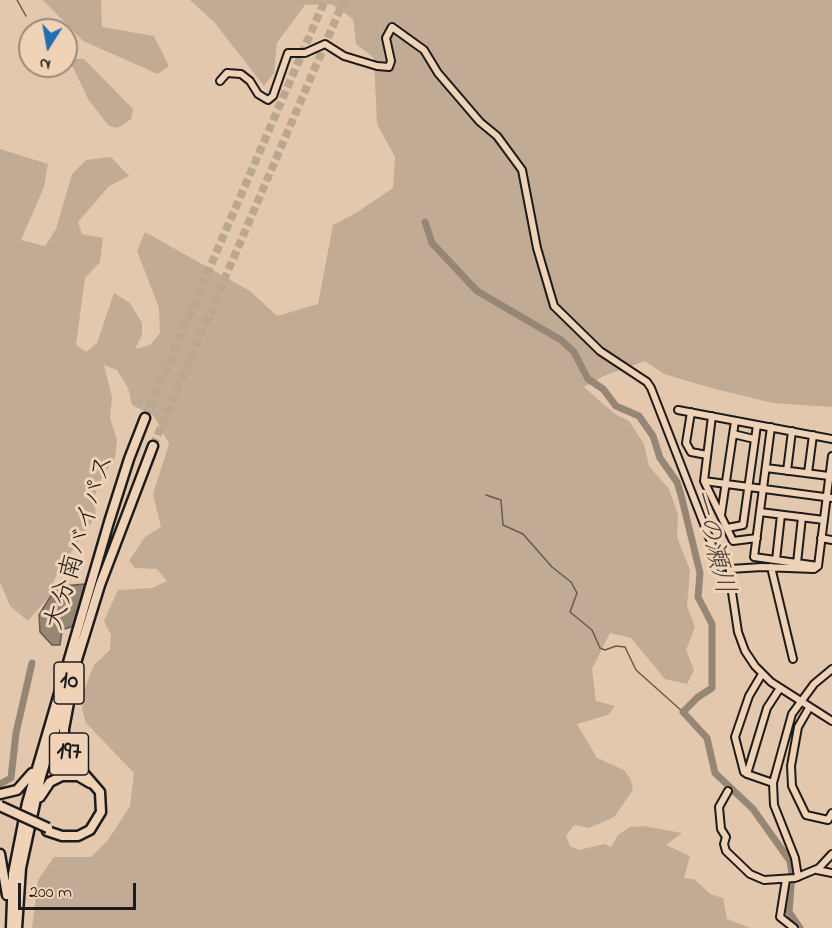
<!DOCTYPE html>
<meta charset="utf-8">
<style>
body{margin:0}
#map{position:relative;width:832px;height:928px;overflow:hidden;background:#e3c8ad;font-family:"Indie Flower",sans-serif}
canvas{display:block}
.north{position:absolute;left:18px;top:18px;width:60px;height:60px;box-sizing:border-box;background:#f0d3b6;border:2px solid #9b8a78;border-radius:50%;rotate:191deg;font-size:16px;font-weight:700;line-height:24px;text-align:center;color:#1c1c1c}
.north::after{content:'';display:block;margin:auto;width:21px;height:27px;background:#1f6fb2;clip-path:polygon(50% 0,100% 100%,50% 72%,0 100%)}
.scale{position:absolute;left:18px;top:883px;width:118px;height:27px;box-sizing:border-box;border:3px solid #1c1c1c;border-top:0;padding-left:8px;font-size:18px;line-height:21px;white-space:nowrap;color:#1c1c1c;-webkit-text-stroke:4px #f0d3b6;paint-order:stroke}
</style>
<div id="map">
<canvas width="832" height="928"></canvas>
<div class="north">N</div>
<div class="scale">200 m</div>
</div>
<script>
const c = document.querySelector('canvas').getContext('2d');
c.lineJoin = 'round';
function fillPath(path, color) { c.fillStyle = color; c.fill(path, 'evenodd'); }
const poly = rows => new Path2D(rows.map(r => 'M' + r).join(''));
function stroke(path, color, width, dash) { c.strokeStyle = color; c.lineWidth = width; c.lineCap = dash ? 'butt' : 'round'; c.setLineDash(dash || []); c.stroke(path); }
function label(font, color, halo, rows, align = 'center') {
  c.font = font + ' "Indie Flower","Klee One",sans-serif'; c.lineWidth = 6; c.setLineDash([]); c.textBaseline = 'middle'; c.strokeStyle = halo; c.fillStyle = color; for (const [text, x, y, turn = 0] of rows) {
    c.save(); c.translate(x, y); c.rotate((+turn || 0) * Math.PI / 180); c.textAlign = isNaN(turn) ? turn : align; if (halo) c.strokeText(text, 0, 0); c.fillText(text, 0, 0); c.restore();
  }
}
fillPath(poly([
 [43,0,101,0,102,27,154,36,169,66,158,74,83,41],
 [190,0,832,0,832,407,773,403,715,389,664,374,645,361,606,375,584,387,615,414,629,421,644,444,649,466,669,489,678,515,677,537,690,570,687,606,695,627,686,650,694,670,687,684,665,679,631,638,610,633,592,669,596,701,615,706,608,715,577,724,597,758,624,770,631,780,633,790,614,817,589,828,574,825,566,836,570,846,579,850,604,844,611,847,618,835,630,827,643,826,682,833,666,845,690,856,684,878,694,879,710,894,723,898,727,919,750,928,32,928,38,880,54,857,91,857,108,840,130,806,134,773,86,723,82,709,84,690,94,665,110,650,111,635,104,621,118,590,152,588,167,581,157,569,135,568,129,561,145,537,161,527,153,494,169,444,153,415,132,405,128,388,117,370,104,365,112,397,110,418,117,440,115,458,99,482,94,499,96,516,61,567,54,580,53,592,28,621,10,606,0,582,0,149,48,164,44,187,21,240,45,246,56,229,72,174,86,160,111,157,129,176,109,186,78,222,82,234,103,238,100,262,85,278,76,345,86,352,97,343,114,293,130,303,142,323,142,335,135,349,150,345,160,333,159,308,137,251,145,232,250,291,277,316,318,304,333,225,356,213,393,188,395,157,377,124,374,58,356,44,353,19,331,4,305,5,277,43,274,73,264,86,214,22],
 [69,59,84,59,133,109,131,119,118,128,109,126,88,99]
]), '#c2ab95');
const water = poly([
 [85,584,73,626,62,630,60,645,52,645,40,632,39,615,55,589,63,586,85,584]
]);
fillPath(water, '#968675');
stroke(water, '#655c51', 1.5);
stroke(poly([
 [17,0,26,16],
 [486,495,501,500,503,525,523,534,552,567,571,582,577,593,570,612,592,630,600,648,605,650,616,646,625,647,636,670,683,712]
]), '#655c51', 1.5);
stroke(poly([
 [425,222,432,243,477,291,561,340,574,352,588,379,603,389,616,406,639,416,653,436,660,458,677,482,681,495,700,573,698,597,712,624,712,688,698,697,683,712,707,738,715,773,753,809,790,861,792,874,789,912,800,928],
 [0,784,11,778,16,733,32,663]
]), '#968675', 7);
stroke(poly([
 [145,418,325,0],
 [153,446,344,0]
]), '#bba690', 8, [8, 4]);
const minor = poly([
 [220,81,227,73,241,74,250,81,258,94,268,100,273,96,288,53,305,53,325,44,344,56,377,66,389,67,391,61,386,38,392,27,424,50,438,73,480,122,497,136,522,170,537,248,554,306,600,351,647,382,651,388,721,568],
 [678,410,832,439],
 [691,412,686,443,691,452,707,455],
 [712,416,704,481,733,541,757,538],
 [771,427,754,557,818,566],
 [733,434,754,439],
 [766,468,829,476],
 [787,471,792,431],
 [808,473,813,435],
 [704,481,832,498],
 [760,512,824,520],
 [721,515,735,421],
 [727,528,743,525,757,425],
 [821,538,832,540],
 [776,560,781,515],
 [797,563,802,517],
 [818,566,814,569,762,567,730,569,730,579,738,632,745,651,755,666,771,682,832,721],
 [818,566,832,456],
 [771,567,793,659],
 [809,708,798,727,791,766,792,786,806,815,828,820,832,813],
 [747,774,744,772,735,737,749,696,762,674],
 [773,783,747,774,767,708,780,688],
 [728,791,719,807,721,829,726,837,724,844,726,851,750,874,764,880,795,878,819,868,832,854],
 [817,870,832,873],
 [798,877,795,858,774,805,773,783,792,714,814,684,832,669],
 [786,879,780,917,794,928]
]);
const highway = poly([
 [0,794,17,790,32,773],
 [40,797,50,782,62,776,78,776,90,783],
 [47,831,62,836,78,836,90,830,101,812,100,792,75,763,64,744,64,729,70,697],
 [0,854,7,895],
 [11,928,13,874,27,803,109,522,129,459,145,418],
 [17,928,21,868,41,776,100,585,153,446]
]);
stroke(minor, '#1c1c1c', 10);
stroke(highway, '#1c1c1c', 13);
stroke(minor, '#f0d3b6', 6);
stroke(highway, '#f0d3b6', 8);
const highwayBridge = poly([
 [0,806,48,828]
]);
stroke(highwayBridge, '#1c1c1c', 13, []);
stroke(highwayBridge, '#f0d3b6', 8);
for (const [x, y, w] of [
 [69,683,30],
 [69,754,39]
]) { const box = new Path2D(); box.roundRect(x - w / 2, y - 21, w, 42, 4.5); c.fillStyle = '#f0d3b6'; c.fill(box); stroke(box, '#1c1c1c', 1.5); }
label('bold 24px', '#1c1c1c', null, [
 ["10",69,683],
 ["197",69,754]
]);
label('26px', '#1c1c1c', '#f0d3b6', [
 ["大分南バイパス",82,543,-73]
]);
label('italic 27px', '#47413b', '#f0d3b6', [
 ["一の瀬川",710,542,76]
]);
</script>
